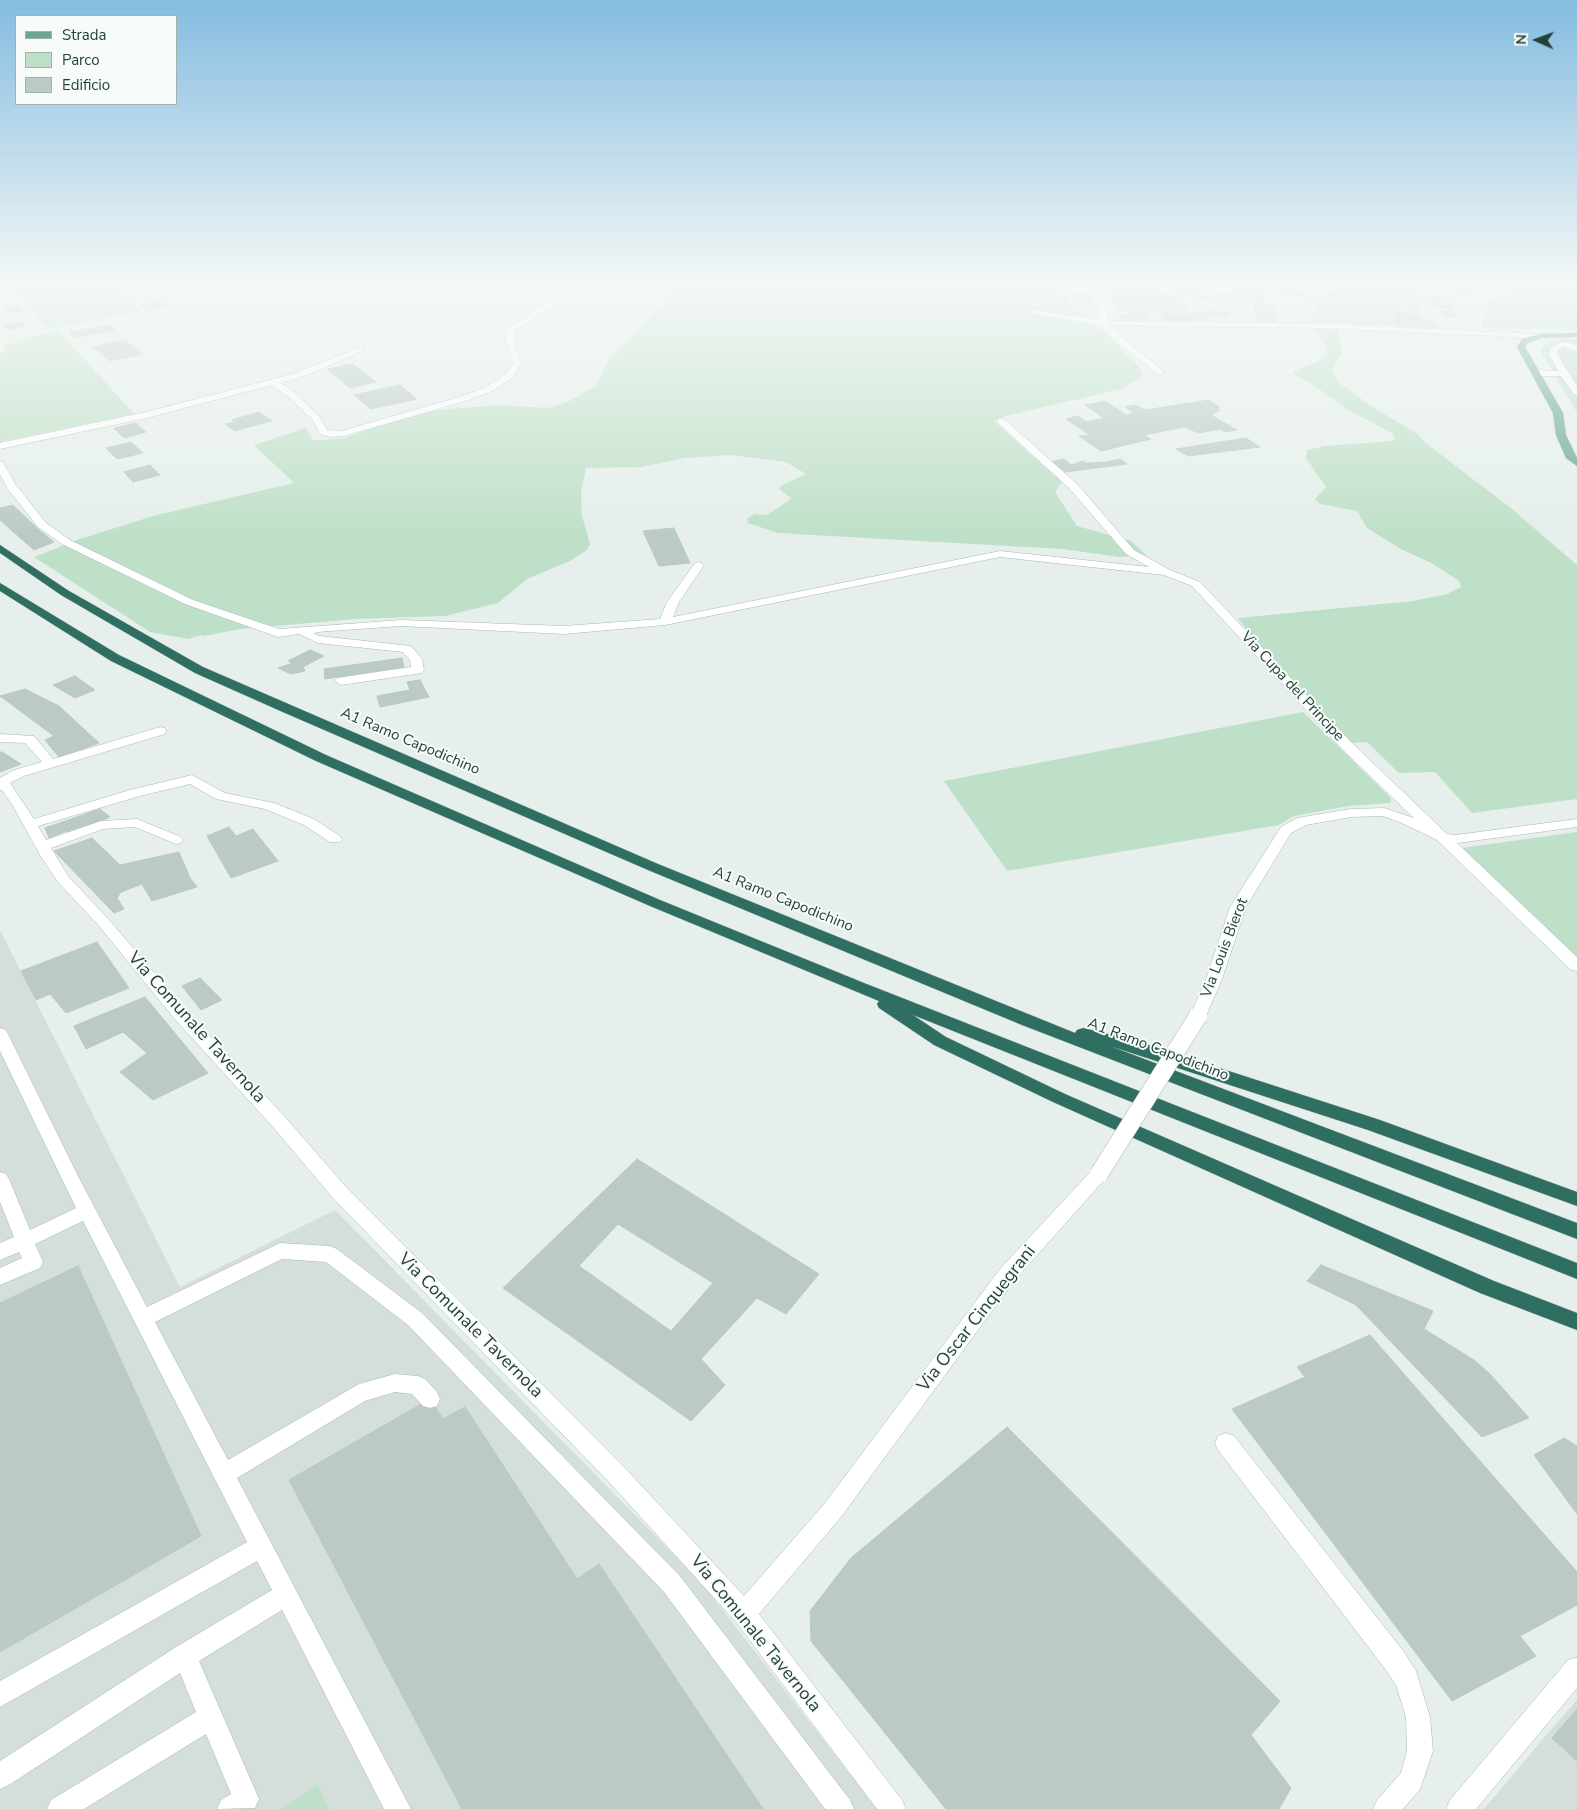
<!DOCTYPE html>
<style>
body{margin:0}
#map{position:relative;width:1577px;height:1809px;overflow:hidden;background:#e6efeb;font-family:"Nunito Sans",sans-serif}
canvas{display:block}
.legend{position:absolute;left:15px;top:15px;width:162px;height:90px;box-sizing:border-box;background:#f7fbf9;border:1px solid #a3b1ad;margin:0;padding:6px 9px;list-style:none;font-size:15px;color:#24423a}
.legend li{display:flex;align-items:center;gap:10px;height:25px}
.legend b{width:25px;border:1px solid #a3b1ad}
.north{position:absolute;left:1512px;top:15px;width:50px;height:50px;-webkit-text-stroke:4px #f7fbf9;paint-order:stroke;rotate:272deg;font-size:14px;font-weight:700;line-height:20px;text-align:center;color:#24423a}
.north::after{content:'';display:block;margin:auto;width:18px;height:22px;background:#24423a;clip-path:polygon(50% 0,100% 100%,50% 72%,0 100%)}
</style>
<div id="map">
<canvas width="1577" height="1809"></canvas>
<ul class="legend">
<li><b style="height:6px;background:#6aa596"></b>Strada</li>
<li><b style="height:14px;background:#bfe0c8"></b>Parco</li>
<li><b style="height:14px;background:#bbcac4"></b>Edificio</li>
</ul>
<div class="north">N</div>
</div>
<script>
const c = document.querySelector('canvas').getContext('2d');
c.lineJoin = 'round';
function fillPath(path, color) { c.fillStyle = color; c.fill(path, 'evenodd'); }
const poly = rows => new Path2D(rows.map(r => 'M' + r).join(''));
function stroke(path, color, width, dash) { c.strokeStyle = color; c.lineWidth = width; c.lineCap = dash ? 'butt' : 'round'; c.setLineDash(dash || []); c.stroke(path); }
function label(font, color, halo, rows, align = 'center') {
  c.font = font + ' "Nunito Sans",sans-serif'; c.lineWidth = 4; c.setLineDash([]); c.textBaseline = 'middle'; c.strokeStyle = halo; c.fillStyle = color; for (const [text, x, y, turn = 0] of rows) {
    c.save(); c.translate(x, y); c.rotate((+turn || 0) * Math.PI / 180); c.textAlign = isNaN(turn) ? turn : align; if (halo) c.strokeText(text, 0, 0); c.fillText(text, 0, 0); c.restore();
  }
}
fillPath(poly([
 [0,930,180,1287,335,1210,701,1582,877,1809,0,1809],
 [1577,1700,1577,1809,1484,1809,1554,1726]
]), '#d4dfda');
fillPath(poly([
 [7,284,112,284,142,311,49,329],
 [679,284,1054,284,1065,296,1072,311,1090,313,1093,325,1101,329,1139,366,1142,377,1121,389,1006,416,994,421,1054,475,1068,474,1055,492,1077,526,1131,541,1146,555,1118,557,1063,549,778,533,748,523,747,518,755,514,767,515,787,502,791,498,779,489,782,485,806,474,786,462,730,455,685,458,642,467,586,468,581,493,582,516,590,544,587,550,570,561,527,579,498,603,445,616,356,619,240,629,204,636,201,635,188,639,150,632,34,557,80,539,153,516,294,483,254,445,306,428,313,440,323,440,345,438,392,421,438,410,497,405,548,408,565,403,596,386,608,361,673,293],
 [1330,284,1454,284,1479,294,1467,297,1446,288,1413,288,1413,292,1429,305,1421,306,1420,313,1399,310,1391,326,1310,322,1315,305,1324,295,1332,290,1344,292],
 [1517,284,1577,284,1577,330,1481,328,1488,301,1506,293],
 [1313,328,1337,329,1342,353,1332,369,1338,382,1371,406,1416,433,1427,444,1512,509,1577,565,1577,799,1472,813,1435,772,1399,773,1367,742,1351,743,1255,642,1238,618,1413,601,1447,594,1461,587,1459,581,1433,564,1401,549,1367,528,1357,511,1320,504,1315,499,1326,487,1306,458,1307,450,1325,446,1392,441,1395,438,1392,433,1350,411,1312,384,1293,374,1294,371,1317,362,1326,353,1326,347],
 [58,330,134,414,0,442,0,353,6,351,2,346],
 [1562,339,1577,339,1577,413,1540,350,1543,345,1550,341],
 [1303,712,1391,798,1390,803,1349,806,1294,816,1279,825,1007,871,944,781],
 [1577,832,1577,959,1461,848],
 [318,1785,329,1809,281,1809]
]), '#bfe0c8');
const building = poly([
 [564,284,593,284,595,286,569,289,564,284],
 [1117,284,1131,284,1132,287,1136,287,1134,293,1116,291,1117,284],
 [1189,284,1246,284,1237,290,1212,286,1211,288,1186,286,1189,284],
 [1247,284,1272,284,1271,286,1308,292,1304,294,1318,297,1317,300,1269,291,1262,296,1247,292,1246,295,1234,294,1247,284],
 [1144,288,1159,289,1157,294,1134,292,1135,290,1145,290,1144,288],
 [1181,288,1211,291,1203,291,1201,295,1216,300,1178,296,1181,288],
 [1112,291,1180,296,1187,311,1117,310,1112,301,1112,291],
 [1073,292,1089,293,1092,302,1075,301,1073,292],
 [1219,293,1246,295,1264,297,1263,304,1218,300,1219,293],
 [1420,296,1443,296,1449,301,1427,301,1420,296],
 [159,301,170,306,148,311,140,305,159,301],
 [1427,301,1449,301,1458,307,1435,308,1427,301],
 [17,305,23,311,7,313,2,307,17,305],
 [1253,305,1272,305,1276,322,1257,321,1253,305],
 [1450,310,1459,316,1448,317,1439,311,1450,310],
 [1207,311,1229,312,1230,315,1214,317,1207,311],
 [1207,312,1213,318,1191,321,1187,313,1207,312],
 [1398,312,1406,313,1403,326,1394,325,1398,312],
 [1129,313,1147,313,1147,319,1121,319,1120,315,1130,315,1129,313],
 [1160,313,1187,313,1191,321,1163,320,1160,313],
 [1406,313,1418,314,1427,327,1403,326,1406,313],
 [1422,320,1433,321,1438,327,1427,327,1422,320],
 [20,322,26,326,8,330,2,326,20,322],
 [110,325,115,330,74,338,69,332,110,325],
 [125,340,142,354,110,361,92,347,125,340],
 [353,364,376,382,350,388,327,369,353,364],
 [400,385,417,399,371,409,354,395,400,385],
 [1209,400,1219,407,1219,411,1211,415,1237,430,1225,432,1221,429,1198,433,1185,427,1144,435,1151,439,1101,451,1079,436,1090,435,1066,419,1078,416,1087,422,1104,418,1085,405,1105,401,1126,415,1134,413,1125,407,1135,405,1145,410,1209,400],
 [259,412,272,421,234,431,225,424,235,422,232,420,259,412],
 [136,423,146,432,124,438,114,428,136,423],
 [1246,438,1260,447,1188,456,1176,449,1246,438],
 [131,442,143,453,117,459,106,448,131,442],
 [1064,459,1071,465,1083,461,1086,463,1107,462,1120,459,1127,464,1066,472,1051,462,1064,459],
 [150,465,160,475,133,482,124,472,150,465],
 [13,505,39,530,18,536,0,520,0,508,13,505],
 [674,528,690,563,659,566,643,531,674,528],
 [39,530,54,542,34,550,18,536,39,530],
 [310,650,324,656,303,667,305,671,291,674,278,668,293,663,288,661,310,650],
 [402,658,404,667,325,679,324,669,402,658],
 [75,676,95,690,75,698,53,685,75,676],
 [420,680,429,697,380,707,377,696,410,690,407,682,420,680],
 [25,689,59,706,99,743,59,757,45,740,54,736,0,696,25,689],
 [0,752,2,752,21,764,0,772,0,752],
 [100,809,110,817,70,833,66,831,49,838,45,828,100,809],
 [229,827,236,836,253,829,278,861,231,878,207,836,229,827],
 [92,838,120,865,179,852,190,878,197,887,152,901,142,884,121,892,117,898,124,909,114,913,54,851,92,838],
 [97,942,129,988,66,1013,50,994,36,1000,21,971,97,942],
 [200,978,222,1000,201,1010,182,986,200,978],
 [145,997,208,1073,153,1100,120,1072,147,1053,123,1032,86,1049,74,1026,145,997],
 [637,1159,819,1274,786,1314,757,1298,701,1359,725,1385,691,1421,503,1288,637,1159],
 [618,1224,713,1283,671,1331,579,1266,618,1224],
 [1321,1265,1433,1311,1424,1329,1474,1360,1490,1374,1529,1418,1482,1437,1356,1305,1307,1281,1321,1265],
 [78,1266,201,1536,0,1652,0,1303,78,1266],
 [1370,1335,1577,1572,1577,1605,1520,1636,1536,1656,1452,1701,1232,1409,1305,1377,1297,1367,1370,1335],
 [430,1399,443,1419,465,1407,577,1579,599,1564,763,1809,462,1809,289,1480,430,1399],
 [1007,1427,1280,1701,1251,1735,1291,1788,1279,1809,946,1809,811,1641,810,1611,851,1558,1007,1427],
 [1564,1438,1577,1446,1577,1514,1534,1455,1564,1438],
 [1577,1709,1577,1761,1552,1738,1577,1709]
]);
fillPath(building, '#bbcac4');
stroke(building, '#b8c9c2', 1);
const minor = poly([
 [550,284,558,284,564,295,560,301,516,330,514,341,521,364,512,378,492,391,469,400,344,436,330,437,320,434,312,419,289,397,272,385,147,418,0,449,0,443,146,412,293,374,360,347,364,349,363,351,299,378,281,383,295,393,319,416,327,430,341,431,463,396,486,387,506,374,513,364,506,341,508,329,554,297,556,295,550,284],
 [1099,284,1107,284,1105,298,1108,321,1319,324,1540,334,1544,336,1540,338,1319,328,1110,325,1119,335,1163,371,1164,373,1160,376,1113,339,1101,325,1032,314,1028,312,1032,310,1100,320,1097,298,1099,284],
 [1562,342,1568,342,1577,347,1577,352,1563,346,1558,350,1557,354,1577,386,1577,395,1574,394,1561,376,1535,376,1531,373,1535,370,1558,371,1549,354,1551,347,1562,342],
 [1001,418,1004,419,1077,484,1134,550,1170,570,1200,582,1352,743,1447,834,1456,835,1577,819,1577,827,1457,843,1577,957,1577,971,1571,970,1437,840,1402,823,1383,816,1351,817,1306,825,1291,833,1246,907,1222,979,1206,1016,1204,1020,1198,1022,1192,1020,1190,1016,1206,979,1230,907,1281,827,1297,818,1351,809,1384,808,1414,818,1342,749,1192,586,1164,575,1000,557,665,625,564,634,401,626,317,632,314,634,320,636,411,646,422,659,424,670,422,673,341,685,335,681,337,678,411,667,410,660,403,652,318,643,299,634,278,637,185,604,62,544,38,527,7,488,0,474,0,461,3,462,16,485,46,523,70,540,193,600,279,629,401,620,564,626,660,619,667,602,695,563,699,562,704,565,679,602,673,617,1000,551,1149,567,1126,554,1069,488,998,423,998,419,1001,418],
 [160,727,165,728,166,731,165,734,24,776,10,783,34,819,130,790,192,775,225,793,274,803,314,819,340,836,342,839,340,842,330,842,304,825,265,809,216,799,190,784,140,796,38,826,46,840,101,821,137,819,181,837,183,840,181,843,176,844,135,827,103,829,51,848,68,876,110,921,185,1009,285,1117,346,1187,625,1468,744,1596,825,1503,1000,1269,1093,1169,1099,1167,1105,1169,1108,1174,1105,1179,1014,1281,841,1517,759,1614,902,1800,906,1809,877,1809,736,1622,609,1482,332,1197,273,1127,173,1017,100,927,58,882,40,855,13,806,2,790,0,790,0,778,14,770,42,762,25,743,0,742,0,734,34,736,53,759,160,727],
 [0,1028,6,1030,8,1034,79,1178,147,1307,280,1243,330,1246,337,1249,422,1313,680,1576,850,1800,854,1809,825,1809,664,1592,408,1325,326,1262,282,1259,155,1322,228,1460,359,1384,395,1374,418,1376,425,1379,437,1392,440,1399,437,1406,430,1408,423,1406,412,1394,395,1392,365,1401,237,1478,411,1809,384,1809,282,1610,199,1661,259,1799,255,1808,217,1809,221,1800,231,1794,206,1734,84,1809,47,1809,51,1800,196,1712,180,1673,9,1785,0,1789,0,1761,176,1647,272,1590,257,1561,0,1707,0,1681,247,1542,83,1221,35,1244,43,1262,40,1268,0,1285,0,1268,22,1258,19,1252,0,1260,0,1243,14,1237,0,1202,0,1172,6,1174,9,1179,30,1230,76,1208,0,1051,0,1028],
 [1226,1433,1234,1436,1404,1652,1416,1671,1430,1717,1433,1751,1420,1789,1403,1809,1373,1809,1377,1800,1401,1773,1407,1751,1406,1717,1396,1685,1386,1670,1218,1450,1215,1443,1218,1436,1226,1433],
 [1577,1657,1577,1688,1476,1809,1446,1809,1450,1800,1568,1660,1577,1657]
]);
const major = poly([
 [1577,333,1577,337,1541,338,1528,343,1525,347,1563,413,1566,435,1577,458,1577,466,1566,458,1556,435,1553,413,1517,347,1522,339,1540,334,1577,333]
]);
const highway = poly([
 [0,545,69,591,203,667,658,864,1075,1033,1077,1030,1083,1028,1133,1040,1380,1120,1577,1192,1577,1206,1368,1130,1110,1046,1577,1223,1577,1239,1022,1025,648,870,285,713,195,673,61,595,0,553,0,545],
 [0,583,119,655,326,755,660,900,864,983,1577,1263,1577,1279,913,1015,946,1037,1065,1094,1494,1281,1577,1313,1577,1330,1480,1293,1053,1102,934,1045,879,1008,877,1004,879,1001,650,906,316,761,111,661,0,591,0,583]
]);
stroke(minor, '#a8b8b2', 1);
stroke(major, '#c2cac8', 1);
stroke(highway, '#c2cac8', 1);
fillPath(minor, '#fff');
fillPath(major, '#6aa596');
fillPath(highway, '#2f6f62');
const minorBridge = poly([
 [1099,1174,1198,1016]
]);
stroke(minorBridge, '#a8b8b2', 19, []);
stroke(minorBridge, '#fff', 18);
const sky = c.createLinearGradient(0, 0, 0, 537);
sky.addColorStop(0, '#84bce0');
sky.addColorStop(0.53, '#f4f8f6');
sky.addColorStop(1, '#f4f8f600');
c.fillStyle = sky;
c.fillRect(0, 0, 1577, 537);
label('15px', '#24423a', '#f7fbf9', [
 ["Via Cupa del Principe",1292,687,47],
 ["A1 Ramo Capodichino",410,742,23],
 ["A1 Ramo Capodichino",783,900,22],
 ["Via Louis Bierot",1225,948,-69],
 ["A1 Ramo Capodichino",1158,1050,21]
]);
label('18px', '#24423a', '#f7fbf9', [
 ["Via Comunale Tavernola",196,1028,48],
 ["Via Oscar Cinquegrani",977,1319,-52],
 ["Via Comunale Tavernola",470,1326,45],
 ["Via Comunale Tavernola",755,1634,51]
]);
</script>
